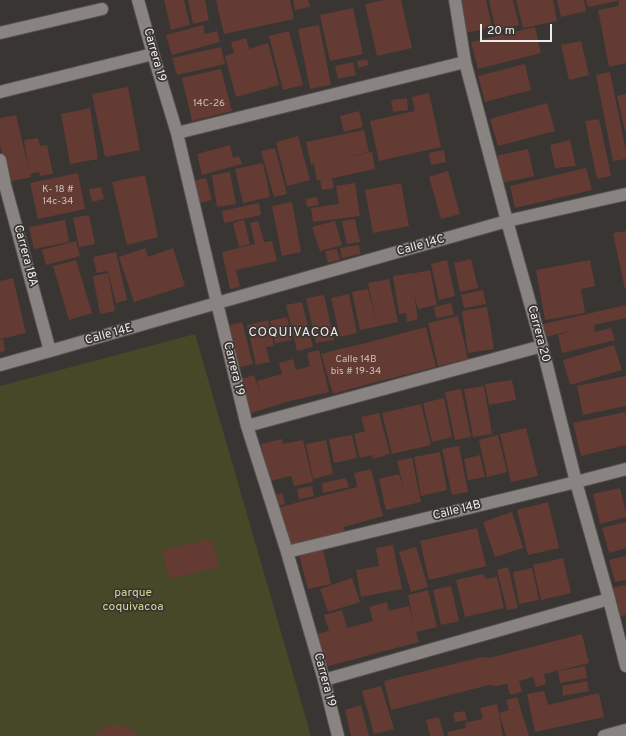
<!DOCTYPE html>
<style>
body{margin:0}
#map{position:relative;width:626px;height:736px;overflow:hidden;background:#393533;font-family:Overpass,sans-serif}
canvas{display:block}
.scale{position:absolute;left:480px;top:24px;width:72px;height:18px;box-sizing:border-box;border:2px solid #eeecea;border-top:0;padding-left:5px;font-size:12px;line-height:14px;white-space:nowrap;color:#eeecea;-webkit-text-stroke:3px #393533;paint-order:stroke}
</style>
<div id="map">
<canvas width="626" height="736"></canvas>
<div class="scale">20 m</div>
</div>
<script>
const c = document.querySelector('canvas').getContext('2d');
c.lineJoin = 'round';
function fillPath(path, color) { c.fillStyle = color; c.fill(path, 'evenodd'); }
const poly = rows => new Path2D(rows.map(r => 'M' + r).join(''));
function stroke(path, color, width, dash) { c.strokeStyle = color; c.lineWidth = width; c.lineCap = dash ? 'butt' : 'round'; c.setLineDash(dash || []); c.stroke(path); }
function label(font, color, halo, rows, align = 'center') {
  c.font = font + ' Overpass,sans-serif'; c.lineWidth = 3.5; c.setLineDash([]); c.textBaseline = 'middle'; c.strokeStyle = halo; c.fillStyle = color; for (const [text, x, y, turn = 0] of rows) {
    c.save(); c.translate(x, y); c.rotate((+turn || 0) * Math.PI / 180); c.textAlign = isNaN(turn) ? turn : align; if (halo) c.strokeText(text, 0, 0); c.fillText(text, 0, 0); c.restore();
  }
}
fillPath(poly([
 [195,334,311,736,0,736,0,386]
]), '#474828');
fillPath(poly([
 [164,0,184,0,190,25,171,30],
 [188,0,205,0,209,20,193,24],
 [216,0,290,0,294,19,224,34],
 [293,0,308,0,310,7,295,10],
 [384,0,401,0,412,48,377,56,365,4],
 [459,0,486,0,492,27,466,33],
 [489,0,513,0,519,25,496,31],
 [516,0,553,0,557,21,523,28],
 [557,0,584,0,586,11,561,17],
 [586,0,617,0,617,1,588,7],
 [618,0,626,0,626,63,609,67,598,10,619,6],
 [353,8,363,54,330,61,320,15],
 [203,25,205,34,217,31,220,42,172,55,166,35],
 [319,25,331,85,310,89,298,29],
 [535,27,541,53,478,69,471,42],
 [289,31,303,85,283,90,269,36],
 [246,38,249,49,268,43,279,85,236,97,225,56,234,53,231,42],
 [581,41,589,75,569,80,561,45],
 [221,47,225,64,177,75,172,58],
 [367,59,369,65,358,68,357,61],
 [353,62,356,75,338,79,335,66],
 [525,64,531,90,485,102,478,76],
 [221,69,232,111,192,121,182,78],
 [610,72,626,151,626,159,613,161,596,75],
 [128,87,140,150,105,157,92,94],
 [429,93,441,147,379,161,370,121,415,111,412,97],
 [626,94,626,131,625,131,617,96],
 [407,98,408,110,393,112,391,100],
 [547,103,555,131,498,146,490,119],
 [90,108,98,159,70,164,61,114],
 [359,111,363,127,344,132,340,116],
 [16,115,29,170,24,140,38,138,40,146,47,145,53,174,40,176,39,172,30,174,31,177,9,182,0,145,0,118],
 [599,119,611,176,597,179,585,121],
 [364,130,369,152,348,157,372,152,375,169,328,179,332,178,334,188,322,190,320,180,317,181,314,164,311,165,306,142],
 [298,136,310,180,287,186,276,142],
 [570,140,576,166,555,168,550,145],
 [230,145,233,158,239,156,242,164,202,175,197,154],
 [275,148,287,194,274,197,261,151],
 [528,149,534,176,502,183,496,156],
 [444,150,446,162,431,165,429,153],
 [263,163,270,197,243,203,235,169],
 [586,168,592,190,515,208,510,186],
 [448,171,460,214,441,219,429,177],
 [230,172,236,204,217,207,212,175],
 [78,173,85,209,38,219,30,183],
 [145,175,158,237,127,245,112,182],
 [206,178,212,200,198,203,192,181],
 [355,183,360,216,313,222,311,208,339,204,336,186],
 [401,183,409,226,373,233,365,190],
 [101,187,104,199,92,202,89,189],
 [317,197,319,205,307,207,306,199],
 [292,202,301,252,282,256,272,206],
 [259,203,261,215,224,223,222,211],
 [89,215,95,244,79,247,73,218],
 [355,219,360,242,347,244,342,221],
 [65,220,69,242,34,249,29,227],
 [244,220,250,244,239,247,233,223],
 [258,221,264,242,272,241,277,261,236,270,240,287,230,289,222,252,255,244,250,223],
 [335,221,342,245,320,251,312,227],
 [626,231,626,289,625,289,613,233],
 [76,241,80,256,46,265,42,250],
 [359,245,360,254,342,258,340,248],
 [145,248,148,257,173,248,185,286,134,302,119,257],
 [337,249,340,260,328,263,325,251],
 [116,252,127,300,116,303,108,271,97,273,93,257],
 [471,259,478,288,460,292,454,263],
 [76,260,92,313,69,320,53,266],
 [447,260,455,296,439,300,431,264],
 [590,260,595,286,581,289,585,313,545,320,536,270],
 [430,270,437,305,418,309,414,295,418,319,407,322,406,313,399,314,393,276,407,274,410,273,410,274],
 [108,273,115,311,100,314,93,276],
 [13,278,26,333,0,339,0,281],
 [389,279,398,322,360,330,352,292,368,289,376,321,368,283],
 [483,290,486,304,464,308,461,295],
 [349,294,357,333,340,337,331,298],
 [324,295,334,340,316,343,306,298],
 [302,302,313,347,297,351,286,305],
 [451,303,454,315,436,318,434,307],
 [626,305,626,318,594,325,595,332,611,328,615,340,562,353,558,335,574,330,546,337,543,324],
 [487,307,494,349,468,353,462,311],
 [458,316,468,359,438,366,428,323],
 [287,317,292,340,275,343,270,321],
 [268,320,274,346,266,347,270,362,256,365,247,325],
 [242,322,253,364,237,368,227,326],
 [426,327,436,367,372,383,333,394,321,354,340,349,362,344],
 [3,339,5,351,0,352,0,340],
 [614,345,622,370,570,385,563,360],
 [319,350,329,392,290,401,248,414,237,380,254,375,262,398,257,381,282,374,279,363,293,359,296,370,310,366,311,371,307,353],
 [626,376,626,406,583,415,577,386],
 [512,380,516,400,489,405,485,384],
 [484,386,492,434,473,437,464,389],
 [461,389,471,437,455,440,445,392],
 [444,398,452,437,432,442,423,403],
 [421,404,431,445,392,454,382,413],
 [625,412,626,418,626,445,581,456,573,423],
 [379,413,390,454,373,459,372,455,360,458,354,434,365,431,361,417],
 [526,428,538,476,511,482,500,434],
 [352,435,357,458,334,463,329,439],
 [498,435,507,472,487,477,479,440],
 [282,439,283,444,303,440,313,482,294,486,291,476,270,481,261,444],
 [326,440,333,474,313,479,306,444],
 [459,446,468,492,452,495,442,449],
 [440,452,447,490,421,496,414,457],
 [480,455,485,477,468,480,464,459],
 [412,458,421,502,386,510,379,479,399,474,404,490,397,461],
 [371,469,383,516,344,527,345,533,287,547,277,508,357,487,360,498,354,473],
 [346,478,349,487,323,493,322,483],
 [312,486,314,496,299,499,297,489],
 [620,488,626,513,626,517,600,524,593,494],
 [282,493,285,504,274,507,271,496],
 [548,502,559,548,528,555,517,510],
 [512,512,523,548,495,557,483,522],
 [626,522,626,548,609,553,602,528],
 [477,528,486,566,429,580,420,541],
 [212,539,219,567,169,579,162,550],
 [322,545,331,584,308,589,298,551],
 [393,545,402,589,361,597,356,570,379,566,376,548],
 [416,547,428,587,411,592,399,552],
 [626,556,626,580,615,582,609,560],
 [563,558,571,593,541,600,533,565],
 [508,567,518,608,507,610,497,570],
 [532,568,539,600,519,604,513,572],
 [484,574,485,579,497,577,504,608,465,617,456,580],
 [352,578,360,602,328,612,320,589],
 [626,585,626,615,615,617,608,589],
 [451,586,459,621,441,625,433,590],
 [428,590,437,627,416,632,419,642,321,668,312,635,329,631,324,615,342,610,347,628,373,621,369,607,387,602,389,611,409,606,413,621,408,595],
 [582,634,589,663,544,674,546,684,536,687,533,677,519,681,522,692,510,695,507,684,496,686,489,685,391,710,384,681,482,657,489,658],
 [585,666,587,678,560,683,558,671],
 [587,681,589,691,563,696,562,686],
 [381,686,394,729,374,734,362,691],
 [544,691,548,705,599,693,604,717,535,732,527,694],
 [517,697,529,736,506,736,499,713,509,710,506,700],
 [497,704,503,736,448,736,447,732,466,728,465,723,483,719,480,708],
 [361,705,369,736,351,736,345,710],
 [465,711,467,720,455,722,453,713],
 [439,717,444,736,430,736,426,720],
 [110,725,121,725,131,729,138,736,94,736,100,730]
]), '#633b33');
const minor = poly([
 [138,0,153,54,177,133,217,303,247,426,287,552,324,680,338,736],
 [455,0,465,62,507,221,542,346,576,482,609,599,626,666],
 [0,33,102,9],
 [0,92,153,54],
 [177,133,465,62],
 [0,160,5,185,50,351],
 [0,365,50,351,217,303,507,221,626,194],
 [247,426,542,346],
 [287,552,576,482,626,469],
 [324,680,609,599],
 [604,736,626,730]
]);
stroke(minor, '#565351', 14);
stroke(minor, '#898482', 12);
label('10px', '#cbc0bc', null, [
 ["14C-26",209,104],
 ["K- 18 #",58,190],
 ["14c-34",58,202],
 ["Calle 14B",356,360],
 ["bis # 19-34",356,372]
]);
label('12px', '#eeecea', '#393533', [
 ["Carrera 19",154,55,74],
 ["Calle 14C",421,246,-16],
 ["Carrera 18A",25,256,75],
 ["Carrera 20",538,334,75],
 ["Calle 14E",109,335,-16],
 ["Carrera 19",233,369,76],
 ["Calle 14B",457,511,-14],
 ["Carrera 19",324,680,75]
]);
label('12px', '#d5d792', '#393533', [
 ["parque",133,594],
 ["coquivacoa",133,608]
]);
c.letterSpacing = '1px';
label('13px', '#eeecea', '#393533', [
 ["COQUIVACOA",294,333]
]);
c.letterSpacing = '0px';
</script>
